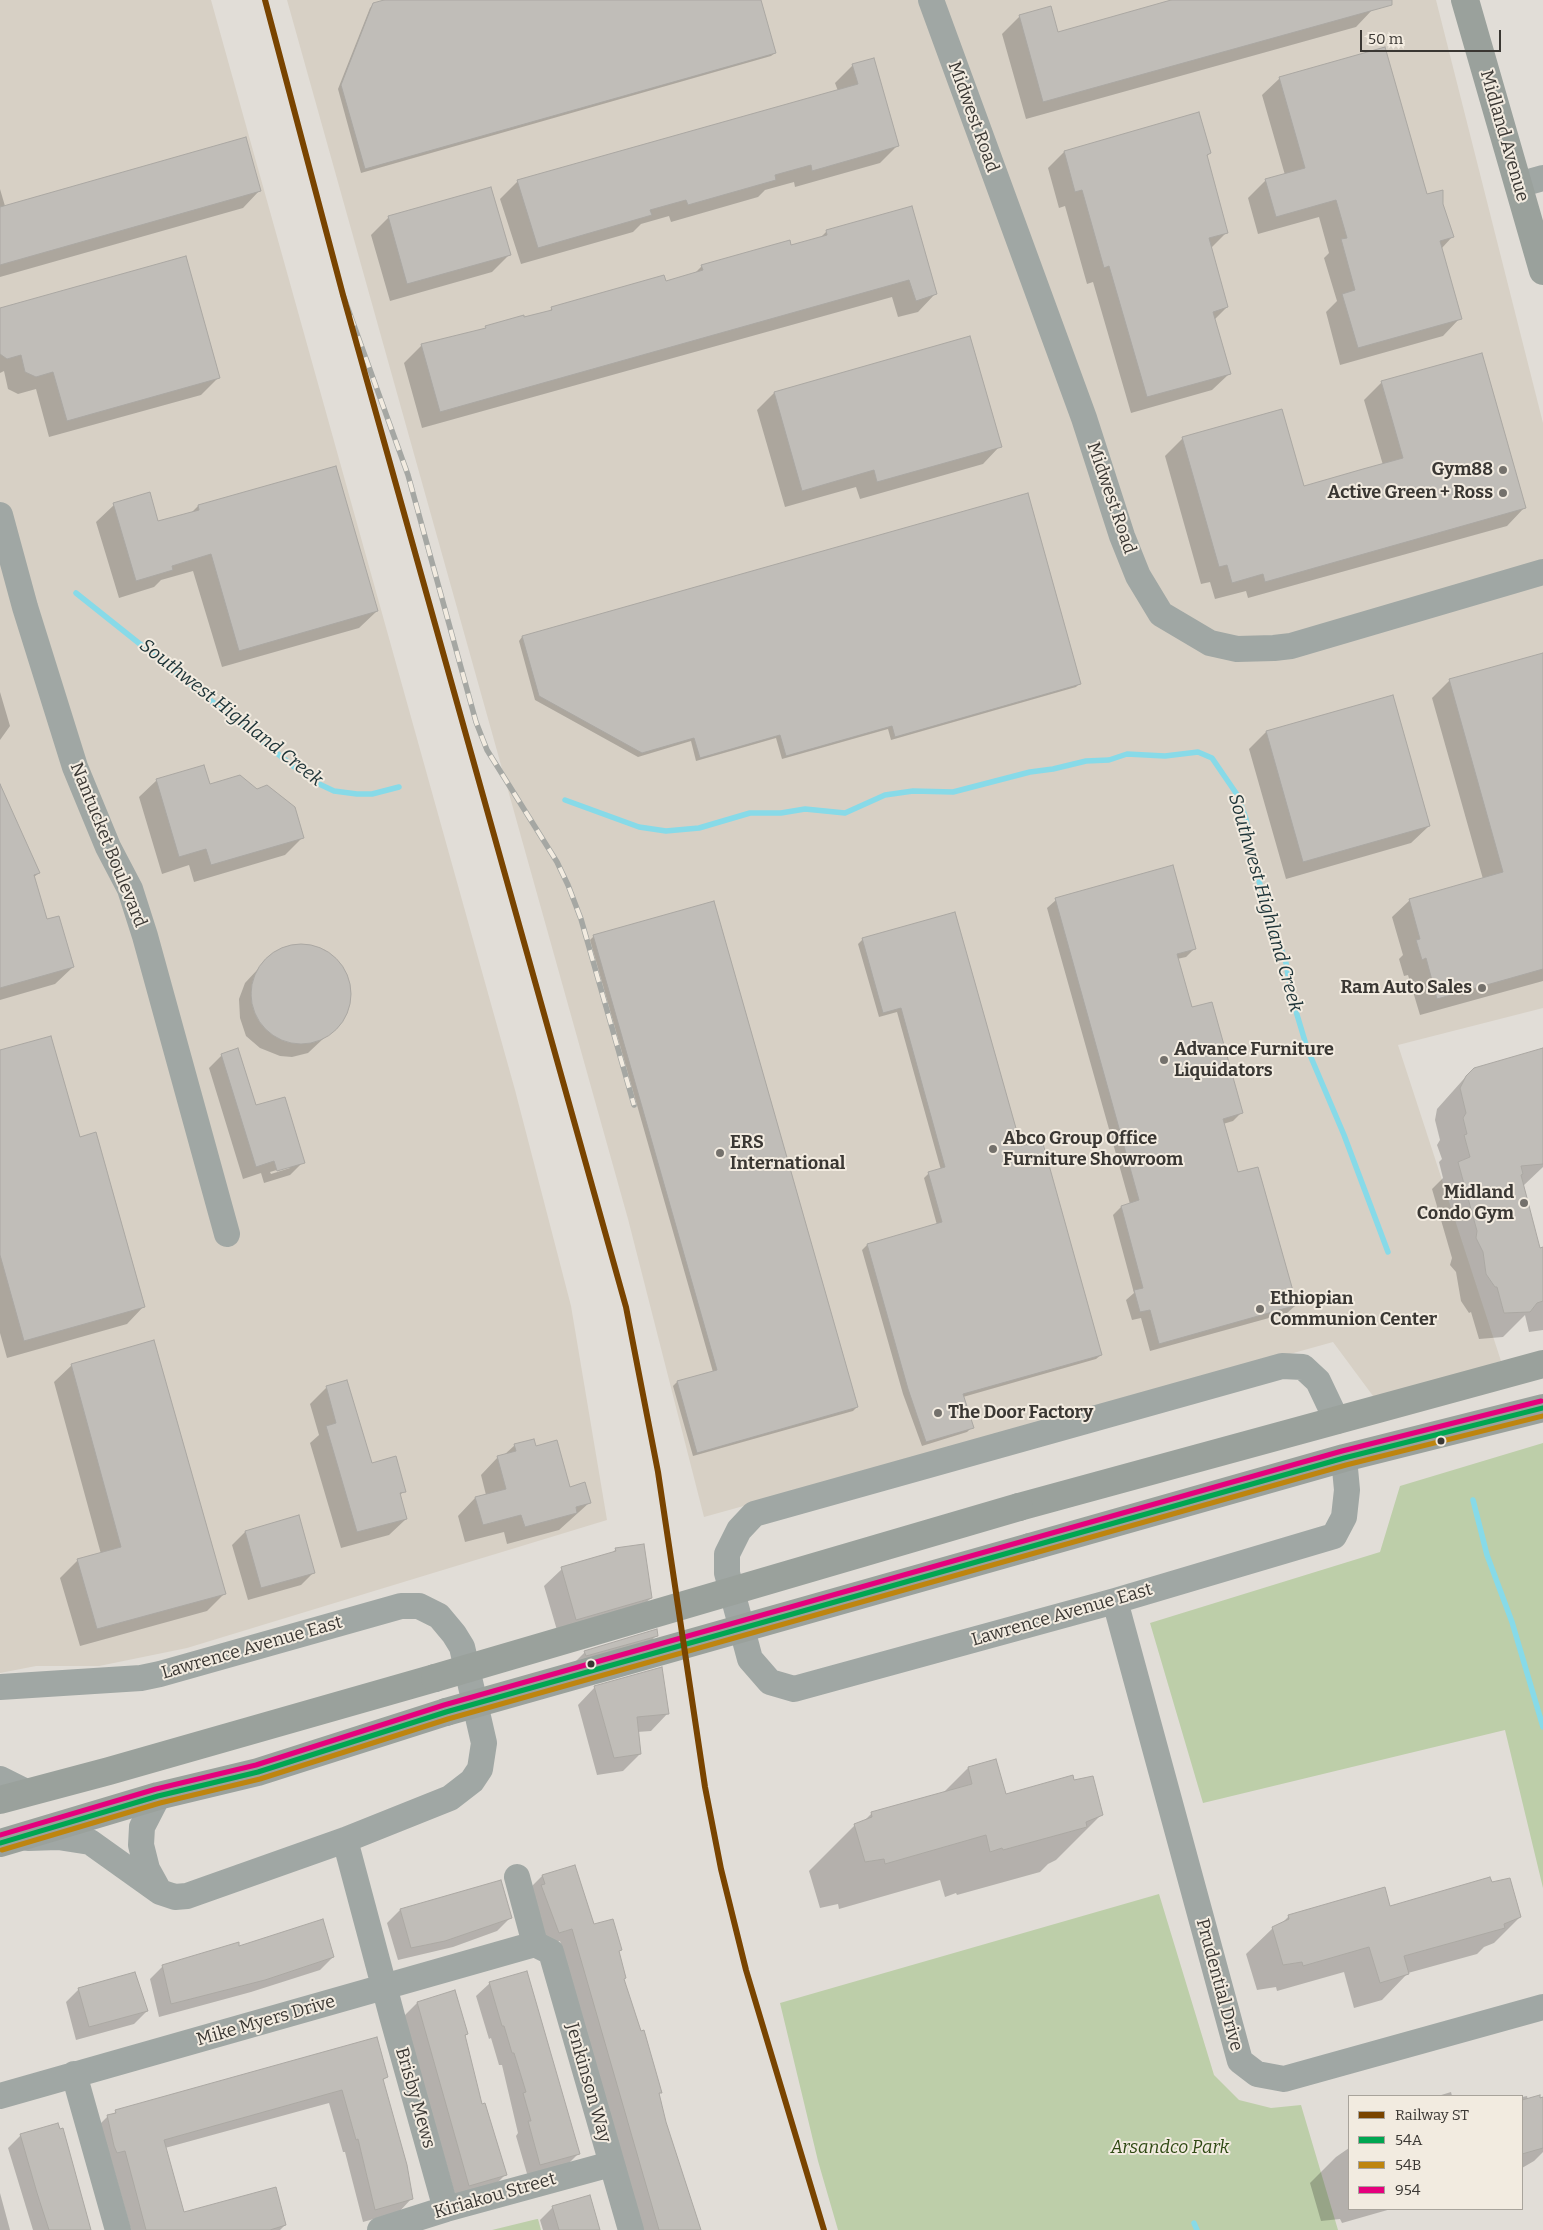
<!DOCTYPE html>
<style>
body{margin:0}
#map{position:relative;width:1543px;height:2230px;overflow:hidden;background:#e1ddd7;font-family:Bitter,serif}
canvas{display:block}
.legend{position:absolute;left:1348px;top:2095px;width:175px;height:115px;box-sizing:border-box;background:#f2ebe0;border:1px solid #a8a39b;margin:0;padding:6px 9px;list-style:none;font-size:15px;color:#3a3733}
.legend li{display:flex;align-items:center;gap:10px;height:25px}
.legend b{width:25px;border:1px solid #a8a39b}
.scale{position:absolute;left:1360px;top:30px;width:141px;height:22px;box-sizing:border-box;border:2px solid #3a3733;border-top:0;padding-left:6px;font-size:15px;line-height:18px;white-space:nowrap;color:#3a3733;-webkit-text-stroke:4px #f2ebe0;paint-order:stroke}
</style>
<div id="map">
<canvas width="1543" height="2230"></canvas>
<ul class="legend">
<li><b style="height:6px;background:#794400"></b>Railway ST</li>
<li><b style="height:6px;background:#00a651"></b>54A</li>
<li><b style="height:6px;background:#be850f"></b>54B</li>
<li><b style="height:6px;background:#e5007d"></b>954</li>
</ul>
<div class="scale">50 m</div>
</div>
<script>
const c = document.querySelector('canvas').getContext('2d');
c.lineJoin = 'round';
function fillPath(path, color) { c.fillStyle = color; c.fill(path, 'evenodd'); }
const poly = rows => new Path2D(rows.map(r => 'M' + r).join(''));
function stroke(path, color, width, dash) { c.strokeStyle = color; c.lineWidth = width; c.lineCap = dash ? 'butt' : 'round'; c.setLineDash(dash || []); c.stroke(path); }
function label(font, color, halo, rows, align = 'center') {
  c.font = font + ' Bitter,serif'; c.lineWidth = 4; c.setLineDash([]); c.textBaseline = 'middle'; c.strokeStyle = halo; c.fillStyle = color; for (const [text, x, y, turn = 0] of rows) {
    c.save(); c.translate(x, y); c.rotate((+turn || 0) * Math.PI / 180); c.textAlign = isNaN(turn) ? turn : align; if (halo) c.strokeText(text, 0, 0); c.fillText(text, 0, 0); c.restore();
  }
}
fillPath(poly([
 [0,0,211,0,515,1090,571,1306,607,1520,187,1648,99,1666,36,1666,0,1673],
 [287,0,1436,0,1543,423,1543,1008,1398,1045,1501,1361,1376,1400,1333,1342,704,1517,628,1219]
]), '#d7d0c5');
fillPath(poly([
 [1543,1443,1543,1888,1505,1730,1203,1803,1150,1623,1380,1552,1400,1486],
 [1159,1894,1214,2075,1239,2100,1271,2108,1301,2105,1338,2230,838,2230,818,2161,780,2003],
 [538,2219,541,2230,492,2230,537,2219]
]), '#bdcea9');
fillPath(poly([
 [389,0,760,0,775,53,771,56,361,173,338,89,370,8,374,4],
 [1175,0,1371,0,1373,9,1356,27,1026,119,1002,34,1019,17,1050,8,1057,33],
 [853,65,897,146,880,163,795,187,794,182,765,190,758,197,671,222,669,216,641,224,633,232,521,264,500,199,518,181,838,91,835,83],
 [1280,78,1426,195,1442,204,1453,236,1441,249,1460,318,1443,336,1340,365,1326,312,1337,301,1324,258,1329,253,1319,217,1258,234,1248,198,1266,180,1285,175,1262,95],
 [1064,152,1210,153,1206,157,1227,232,1210,249,1227,307,1214,320,1229,374,1212,390,1131,413,1093,282,1087,284,1065,206,1059,208,1048,168],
 [0,189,5,206,260,190,243,208,0,277],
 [389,217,509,255,492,272,390,301,371,235],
 [826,232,935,294,918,312,898,317,892,297,422,428,404,363,422,345,523,319,549,312,552,308,665,282,694,274,702,266,819,239],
 [0,309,218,378,201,395,49,437,36,389,18,394,8,389,4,371,0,373],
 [1382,382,1524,508,1507,526,1248,598,1246,591,1215,599,1210,582,1201,584,1165,456,1183,438,1303,487,1383,465,1364,400],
 [774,393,1000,446,983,464,860,499,856,487,785,507,757,410],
 [335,468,377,611,359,628,222,667,193,571,161,580,154,587,119,598,96,522,114,505,158,523,191,513,198,506],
 [522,637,1080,683,1076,687,891,740,888,729,782,759,776,738,696,761,691,741,638,757,535,700,519,641],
 [1543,654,1543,981,1420,1015,1408,975,1404,976,1399,959,1403,955,1392,917,1410,900,1483,879,1432,698,1450,680],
 [0,692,10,726,0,740],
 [1266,732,1429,826,1411,843,1286,879,1249,749],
 [157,780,209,786,303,837,285,855,194,882,189,865,162,874,139,797],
 [0,798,39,873,34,877,46,921,73,967,55,984,0,1000],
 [1056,900,1195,948,1186,957,1177,959,1191,1009,1241,1113,1233,1121,1223,1124,1237,1174,1296,1305,1287,1313,1150,1351,1141,1318,1132,1320,1126,1300,1134,1293,1113,1215,1121,1207,1130,1204,1047,908],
 [594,936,857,1407,853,1411,693,1456,673,1386,677,1382,713,1372,590,940],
 [863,939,1020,1147,1101,1355,1096,1359,963,1397,972,1427,967,1432,922,1446,903,1394,862,1250,867,1245,937,1225,924,1178,929,1173,941,1170,897,1012,879,1017,858,944],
 [287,946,313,946,325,950,343,967,351,991,342,1021,308,1053,292,1057,280,1056,260,1048,246,1036,240,1018,239,999,245,983,271,955],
 [1543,1049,1543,1167,1523,1186,1539,1249,1543,1256,1543,1330,1529,1332,1525,1315,1503,1337,1479,1339,1471,1312,1469,1313,1461,1301,1456,1272,1450,1265,1452,1258,1432,1189,1443,1178,1439,1162,1442,1159,1437,1145,1440,1140,1435,1120,1437,1109,1470,1072],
 [0,1052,79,1138,144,1306,127,1324,7,1358,0,1333],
 [222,1055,255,1106,303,1162,290,1175,264,1183,261,1173,243,1179,209,1068],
 [290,1166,290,1168,271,1174,270,1172],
 [72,1365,224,1594,207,1611,80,1646,60,1578,78,1560,101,1554,54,1382],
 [346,1382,371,1465,404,1491,399,1496,406,1519,389,1535,341,1548,310,1443,319,1435,310,1404,326,1388],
 [515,1445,535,1447,569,1488,589,1503,559,1530,507,1544,504,1532,465,1542,458,1516,475,1498,486,1495,481,1475,498,1457,504,1455],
 [298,1516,314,1572,301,1585,248,1600,232,1545,245,1532],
 [616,1549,651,1598,633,1615,559,1637,544,1586,562,1569,611,1554],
 [656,1636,639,1653,568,1669,585,1652],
 [595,1687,668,1713,651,1731,637,1732,640,1754,623,1771,597,1775,578,1705],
 [968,1768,1005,1796,1073,1781,1102,1814,1056,1860,1048,1864,1040,1872,957,1895,956,1893,945,1897,940,1880,839,1909,838,1904,820,1908,809,1871,855,1825,863,1822,872,1813,943,1793],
 [542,1876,618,1952,623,1980,661,2092,658,2095,665,2122,699,2230,642,2230,560,1941,546,1945,529,1889],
 [500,1882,510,1918,497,1931,453,1947,398,1960,387,1923,400,1910],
 [1491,1883,1520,1917,1494,1943,1484,1947,1477,1954,1408,1973,1382,2000,1354,2008,1344,1972,1277,1991,1276,1987,1257,1990,1246,1954,1273,1928,1280,1925,1289,1916,1389,1907],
 [239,1947,333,1957,320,1970,251,1992,159,2017,150,1979,163,1966],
 [490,1983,578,2154,565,2167,528,2177,516,2136,518,2133,502,2065,499,2065,491,2038,489,2039,476,1996],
 [79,1989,147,2011,134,2024,76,2040,66,2002],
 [417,2003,467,2034,464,2037,481,2106,506,2174,493,2187,456,2198,404,2016],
 [387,2077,382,2081,412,2198,399,2212,363,2222,345,2152,343,2152,329,2103,165,2148,183,2213,285,2225,280,2230,131,2230,112,2163,95,2129,108,2116,116,2112],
 [1451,2092,1452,2096,1438,2096],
 [1527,2096,1528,2100,1543,2097,1543,2152,1534,2161,1522,2168,1522,2097],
 [21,2135,89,2230,33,2230,8,2148],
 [1349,2148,1349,2209,1391,2209,1342,2223,1340,2219,1321,2221,1310,2183,1336,2157],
 [0,2193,10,2230,0,2230],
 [553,2207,599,2230,543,2230,540,2220]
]), '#0003');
stroke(poly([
 [76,593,293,766,317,783,334,791,357,794,372,794,399,787],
 [565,800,639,827,666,831,699,828,750,813,781,813,805,809,845,813,885,795,913,791,953,792,1030,772,1053,769,1086,761,1109,760,1127,754,1165,756,1198,752,1212,758,1238,796,1246,819,1253,863,1286,963,1292,998,1307,1048,1344,1135,1388,1252],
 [1473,1500,1487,1555,1512,1622,1543,1727],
 [1194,2223,1197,2230]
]), '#87dae8', 5.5);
const building = poly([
 [384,0,761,0,776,53,365,169,341,85,373,3,384,0],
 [1171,0,1392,0,1392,5,1043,102,1019,15,1051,6,1058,32,1171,0],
 [1385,47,1427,194,1443,190,1443,204,1454,237,1440,241,1462,319,1358,348,1342,294,1355,290,1341,239,1347,238,1336,200,1276,217,1265,179,1305,168,1279,77,1385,47],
 [874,58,899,146,812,171,811,165,775,175,776,180,688,205,686,200,650,210,652,215,538,248,517,180,858,84,852,64,874,58],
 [1199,112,1211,153,1207,155,1228,233,1209,238,1228,307,1213,312,1231,374,1147,397,1109,266,1104,268,1082,190,1075,192,1064,151,1199,112],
 [246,137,261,191,0,265,0,207,246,137],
 [491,187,511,255,407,284,388,216,491,187],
 [912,206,937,294,916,301,909,280,440,412,421,344,486,328,485,326,524,315,524,317,552,310,551,307,664,275,666,281,703,270,701,265,790,240,791,245,827,235,826,230,912,206],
 [186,256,220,378,67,421,53,372,36,377,25,372,21,355,7,359,0,354,0,308,186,256],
 [970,336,1002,447,877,482,874,470,802,491,774,392,970,336],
 [1482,353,1526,508,1265,582,1263,574,1232,583,1227,565,1219,567,1182,437,1282,409,1304,486,1363,469,1403,458,1381,381,1482,353],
 [336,466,378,611,239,651,211,554,172,566,173,570,136,581,113,503,150,492,158,521,199,510,198,505,336,466],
 [1028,493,1081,684,895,737,892,726,786,756,780,735,700,758,694,738,642,753,539,696,522,636,1028,493],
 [1543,653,1543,969,1437,999,1426,958,1422,960,1416,940,1420,939,1409,899,1503,872,1449,679,1543,653],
 [1393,695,1430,826,1303,862,1266,731,1393,695],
 [204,765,210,784,240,775,257,789,267,785,295,807,304,838,211,865,206,849,179,857,156,779,204,765],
 [0,784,40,873,34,875,47,919,59,916,74,967,0,988,0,784],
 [1173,865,1196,949,1177,954,1192,1007,1212,1002,1243,1113,1223,1119,1238,1172,1258,1167,1297,1305,1159,1344,1150,1310,1140,1312,1134,1290,1143,1288,1121,1206,1139,1200,1055,898,1173,865],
 [714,901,858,1407,697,1453,677,1381,717,1370,593,935,714,901],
 [955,912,1021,1146,1042,1140,1102,1355,963,1394,974,1428,926,1442,908,1389,867,1244,942,1222,928,1172,945,1167,901,1008,883,1013,862,938,955,912],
 '251 994a50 50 0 1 1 100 0a50 50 0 1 1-100 0Z',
 [51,1036,80,1137,96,1132,145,1307,24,1341,0,1255,0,1050,51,1036],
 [238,1048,256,1105,285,1097,305,1163,277,1171,274,1161,256,1167,221,1054,238,1048],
 [1543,1048,1543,1164,1521,1166,1523,1174,1521,1175,1540,1248,1543,1247,1543,1301,1537,1303,1530,1312,1504,1313,1497,1287,1495,1287,1486,1274,1483,1252,1476,1238,1477,1231,1458,1162,1470,1157,1464,1135,1467,1134,1463,1118,1466,1113,1460,1088,1466,1076,1474,1068,1543,1048],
 [154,1340,226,1594,97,1629,77,1559,121,1547,71,1364,154,1340],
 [347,1380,372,1463,396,1456,406,1492,400,1493,407,1519,357,1532,326,1426,336,1423,326,1386,347,1380],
 [534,1439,536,1446,557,1440,570,1487,585,1482,591,1503,576,1507,577,1513,525,1527,521,1515,483,1525,475,1497,506,1489,497,1456,516,1451,514,1444,534,1439],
 [299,1515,315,1573,261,1588,245,1531,299,1515],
 [644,1544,652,1598,576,1620,561,1567,616,1551,615,1548,644,1544],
 [657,1629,658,1636,586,1656,584,1651,657,1629],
 [662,1667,669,1714,637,1717,641,1754,614,1758,594,1686,662,1667],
 [996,1759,1006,1794,1073,1775,1074,1780,1093,1776,1103,1815,1086,1822,1087,1827,1003,1850,1002,1848,990,1852,986,1835,885,1864,884,1859,865,1862,854,1824,872,1817,871,1812,972,1784,968,1767,996,1759],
 [575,1865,594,1924,613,1919,622,1950,619,1951,626,1978,624,1979,641,2031,644,2030,662,2093,659,2093,666,2122,701,2230,659,2230,572,1929,559,1933,541,1885,545,1884,542,1875,575,1865],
 [1490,1877,1492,1882,1510,1878,1521,1917,1504,1924,1505,1928,1404,1956,1409,1974,1380,1983,1369,1947,1303,1966,1302,1962,1283,1965,1272,1927,1289,1919,1288,1915,1385,1887,1390,1906,1490,1877],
 [501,1880,512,1918,445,1941,411,1948,400,1909,501,1880],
 [323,1919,334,1957,265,1980,171,2004,162,1965,239,1942,239,1946,323,1919],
 [527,1971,580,2154,540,2165,528,2121,531,2121,523,2093,526,2092,514,2053,512,2053,504,2026,502,2026,489,1982,527,1971],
 [135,1972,148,2011,89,2027,78,1988,135,1972],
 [455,1990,468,2034,465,2035,482,2104,485,2103,507,2175,469,2186,417,2002,455,1990],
 [377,2037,388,2077,383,2079,407,2165,413,2199,375,2210,358,2139,356,2140,342,2090,164,2140,184,2212,276,2187,286,2225,270,2230,146,2230,125,2151,117,2153,114,2146,107,2115,116,2113,115,2110,377,2037],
 [1540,2095,1540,2098,1543,2097,1543,2148,1522,2154,1522,2100,1540,2095],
 [58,2123,60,2129,63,2128,91,2230,49,2230,37,2193,20,2134,58,2123],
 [590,2195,600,2230,559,2230,552,2206,590,2195]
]);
fillPath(building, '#c0bdb8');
stroke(building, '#aba8a3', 1);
stroke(poly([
 [931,0,1084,418,1122,536,1138,576,1161,614,1210,643,1237,649,1274,648,1291,646,1543,572],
 [1518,185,1543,178],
 [0,515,25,607,75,767,108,847,130,889,145,936,227,1234],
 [1337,1421,1318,1381,1303,1367,1282,1366,754,1514,739,1530,727,1554,727,1573,750,1659,770,1682,794,1689,1115,1601,1334,1536,1344,1517,1347,1490,1344,1458],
 [1115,1601,1240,2061,1257,2074,1284,2079,1543,2007],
 [0,1687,141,1678,160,1674,401,1606,419,1606,439,1616,454,1634,462,1647,484,1743,480,1769,472,1781,450,1798,345,1840,187,1896,175,1897,160,1892,90,1842,58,1837,28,1838],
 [0,1779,26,1792],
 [158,1796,142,1827,141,1845,147,1869,158,1889],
 [345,1840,392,2016,446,2209],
 [517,1877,535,1944],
 [74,2074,118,2230],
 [0,2096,535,1944,551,1952,631,2230],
 [380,2230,446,2209,611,2164]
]), '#a0a7a4', 26);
stroke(poly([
 [1465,0,1543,271],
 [1019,1507,1543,1364],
 [1030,1547,1344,1458,1543,1408],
 [0,1800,109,1771,435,1678],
 [0,1843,158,1796,258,1772,446,1712]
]), '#9aa19c', 28);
const rail = poly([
 [343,295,408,475,476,722,487,750,557,862,568,885,581,919,634,1105]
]);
stroke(rail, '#a5a7a3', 5.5);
stroke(rail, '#f2ebe0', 4, [11]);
stroke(poly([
 [435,1678,1019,1507],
 [446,1712,1030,1547]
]), '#9aa19c', 28);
stroke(poly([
 [0,1843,158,1796,258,1772,446,1712,1344,1458,1543,1408]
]), '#00a651', 5);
stroke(poly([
 [2,1850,160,1803,260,1779,448,1719,1346,1465,1543,1416]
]), '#be850f', 5);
stroke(poly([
 [0,1835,156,1789,256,1765,444,1705,1342,1451,1541,1401]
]), '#e5007d', 5);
stroke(poly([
 [265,0,343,295,626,1307,658,1472,705,1787,721,1869,746,1970,824,2230]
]), '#794400', 6);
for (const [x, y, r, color] of [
 [1503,470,5,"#74716c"],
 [1503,493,5,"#74716c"],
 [1482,988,5,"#74716c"],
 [1164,1060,5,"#74716c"],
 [993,1149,5,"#74716c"],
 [720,1153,5,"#74716c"],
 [1524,1203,5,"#74716c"],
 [1260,1309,5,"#74716c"],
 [938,1413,5,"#74716c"],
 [1441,1441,4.5,"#3a3733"],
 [591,1664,4.5,"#3a3733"]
]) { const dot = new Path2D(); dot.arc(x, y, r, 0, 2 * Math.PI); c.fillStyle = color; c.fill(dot); stroke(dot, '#f2ebe0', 2); }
label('18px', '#3a3733', '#f2ebe0', [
 ["Midwest Road",973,117,70],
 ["Midland Avenue",1504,136,74],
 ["Midwest Road",1111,498,71],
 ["Nantucket Boulevard",108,845,68],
 ["Lawrence Avenue East",1062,1615,-16],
 ["Lawrence Avenue East",252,1648,-16],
 ["Prudential Drive",1219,1985,75],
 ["Mike Myers Drive",266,2021,-16],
 ["Jenkinson Way",588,2083,74],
 ["Brisby Mews",415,2098,74],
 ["Kiriakou Street",495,2196,-16]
]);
label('bold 18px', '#3a3733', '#f2ebe0', [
 ["Gym88",1493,470,"right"],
 ["Active Green + Ross",1493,493,"right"],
 ["Ram Auto Sales",1472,988,"right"],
 ["Advance Furniture",1174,1050],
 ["Liquidators",1174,1071],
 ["Abco Group Office",1003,1139],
 ["Furniture Showroom",1003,1160],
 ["ERS",730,1143],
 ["International",730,1164],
 ["Midland",1514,1193,"right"],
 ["Condo Gym",1514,1214,"right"],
 ["Ethiopian",1270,1299],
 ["Communion Center",1270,1320],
 ["The Door Factory",948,1413]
], 'left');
label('italic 18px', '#2f4913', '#f2ebe0', [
 ["Arsandco Park",1170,2148]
]);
label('italic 19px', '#1d3337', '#f2ebe0', [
 ["Southwest Highland Creek",231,713,38],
 ["Southwest Highland Creek",1265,903,74]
]);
</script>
